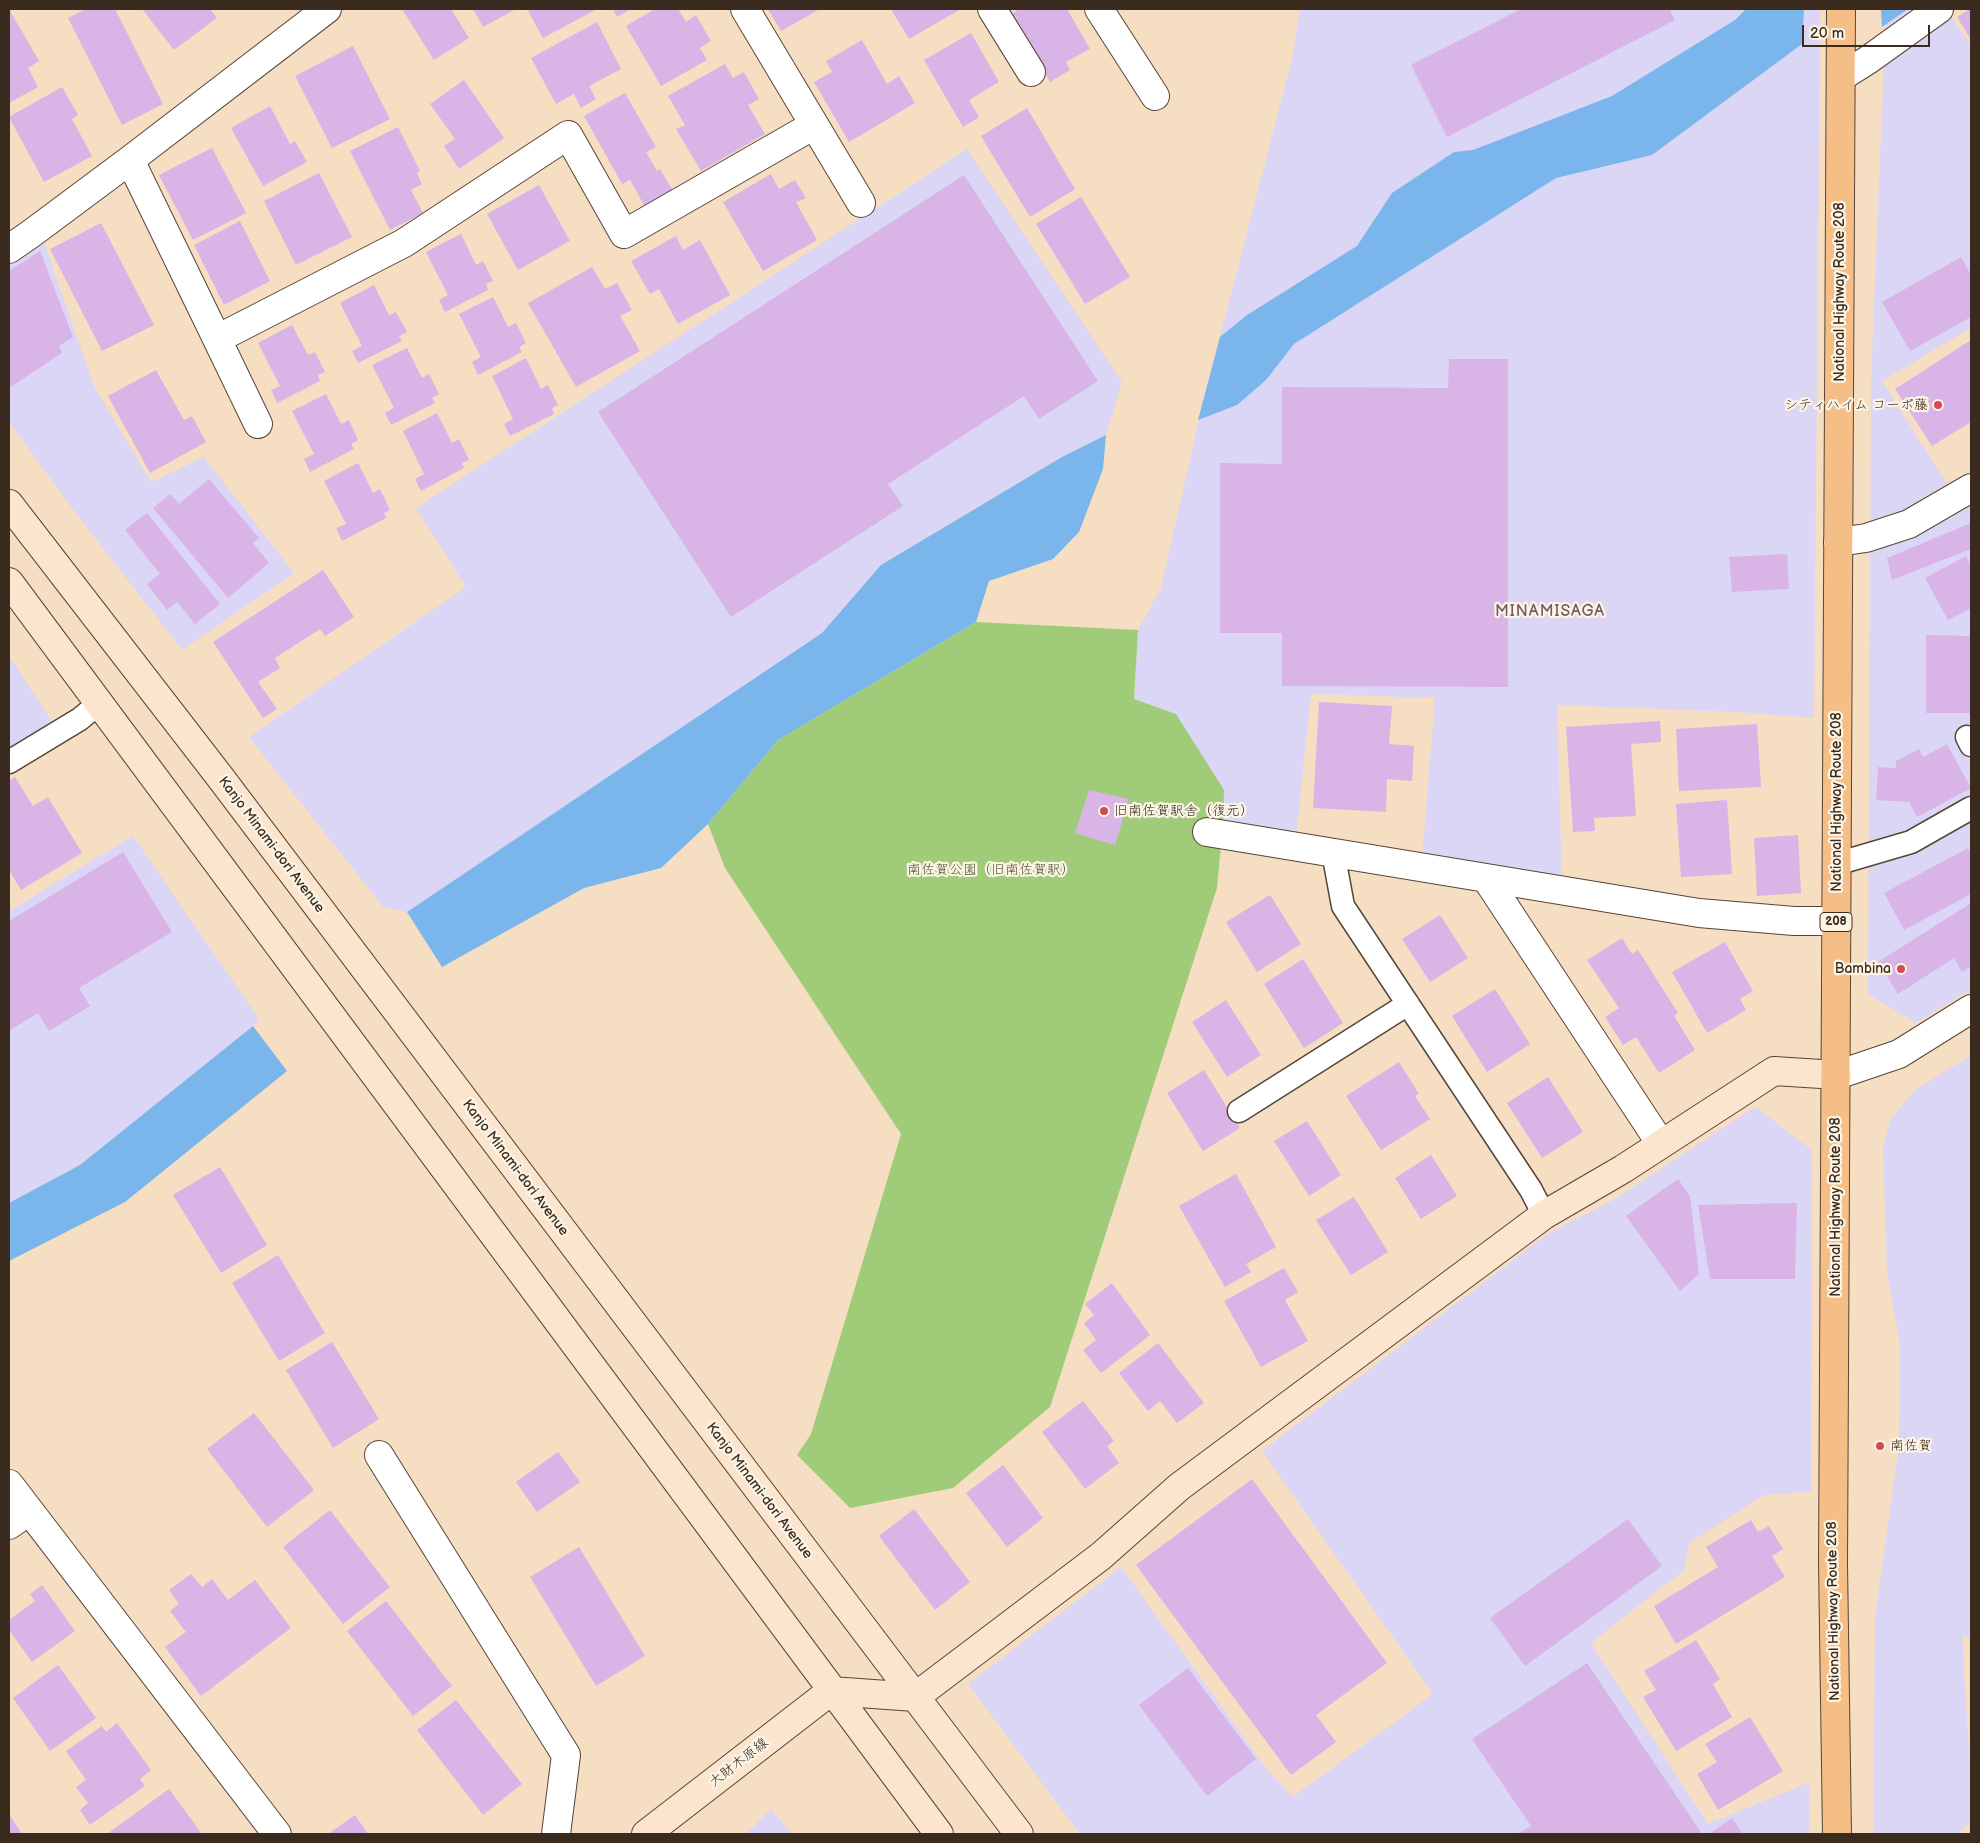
<!DOCTYPE html>
<meta charset="utf-8">
<style>
body{margin:0}
#map{position:relative;width:1980px;height:1843px;overflow:hidden;background:#f5dec2;font-family:"Balsamiq Sans",sans-serif}
canvas{display:block}
.frame{position:absolute;inset:0;border:10px solid #3b2a1e;pointer-events:none}
.scale{position:absolute;left:1802px;top:25px;width:128px;height:22px;box-sizing:border-box;border:2px solid #3b2a1e;border-top:0;padding-left:6px;font-size:15px;line-height:18px;white-space:nowrap;color:#3b2a1e;-webkit-text-stroke:4px #fcf5e5;paint-order:stroke}
</style>
<div id="map">
<canvas width="1980" height="1843"></canvas>
<div class="frame"></div>
<div class="scale">20 m</div>
</div>
<script>
const c = document.querySelector('canvas').getContext('2d');
c.lineJoin = 'round';
function fillPath(path, color) { c.fillStyle = color; c.fill(path, 'evenodd'); }
const poly = rows => new Path2D(rows.map(r => 'M' + r).join(''));
function stroke(path, color, width, dash) { c.strokeStyle = color; c.lineWidth = width; c.lineCap = dash ? 'butt' : 'round'; c.setLineDash(dash || []); c.stroke(path); }
function label(font, color, halo, rows, align = 'center') {
  c.font = font + ' "Balsamiq Sans","Klee One",sans-serif'; c.lineWidth = 4.5; c.setLineDash([]); c.textBaseline = 'middle'; c.strokeStyle = halo; c.fillStyle = color; for (const [text, x, y, turn = 0] of rows) {
    c.save(); c.translate(x, y); c.rotate((+turn || 0) * Math.PI / 180); c.textAlign = isNaN(turn) ? turn : align; if (halo) c.strokeText(text, 0, 0); c.fillText(text, 0, 0); c.restore();
  }
}
fillPath(poly([
 [1300,9,1820,9,1814,718,1737,712,1557,705,1562,882,1422,859,1435,698,1311,694,1296,838,1223,825,1134,699,1138,630,1161,588,1202,406,1292,59],
 [1886,9,1946,9,1971,46,1971,328,1882,381,1947,484,1971,474,1971,989,1916,1023,1868,994,1871,381],
 [967,149,1122,382,1106,435,1062,457,881,565,822,633,407,912,383,907,249,737,466,587,416,508],
 [42,237,94,386,151,482,204,457,294,573,182,650,72,508,9,422,9,259],
 [9,655,56,728,9,757],
 [133,836,259,1019,253,1026,80,1165,9,1203,9,911],
 [1971,1055,1971,1638,1962,1635,1971,1787,1971,1821,1957,1834,1873,1834,1875,1616,1899,1446,1900,1344,1887,1273,1883,1147,1890,1120,1915,1090],
 [1755,1107,1812,1150,1811,1492,1764,1495,1689,1543,1684,1570,1591,1643,1708,1824,1810,1782,1809,1834,1080,1834,968,1684,1121,1567,1268,1771,1293,1797,1433,1694,1262,1451,1549,1233,1613,1200],
 [771,1809,792,1834,746,1834]
]), '#dcd6f6');
fillPath(poly([
 [976,622,1138,630,1134,699,1176,714,1224,790,1223,825,1217,888,1050,1407,953,1488,850,1508,797,1455,811,1434,901,1134,725,868,708,824,778,740]
]), '#a0cc79');
fillPath(poly([
 [1746,9,1804,9,1802,44,1652,155,1556,178,1294,344,1266,380,1237,405,1198,420,1220,337,1247,315,1357,246,1392,193,1454,152,1473,150,1612,96,1735,20],
 [1881,9,1908,9,1882,27],
 [1106,435,1103,469,1079,532,1053,559,989,581,976,622,778,740,708,824,661,868,584,888,442,967,407,912,822,633,881,565,1062,457],
 [253,1026,287,1071,125,1202,9,1261,9,1203,80,1165]
]), '#7ab5eb');
fillPath(poly([
 [9,9,39,61,28,68,38,87,9,103],
 [86,9,115,9,163,104,122,125,68,18],
 [142,9,210,9,217,18,174,50],
 [402,9,451,9,469,38,434,60],
 [473,9,516,9,483,27],
 [533,9,597,9,543,38,528,11],
 [613,9,631,9,617,17],
 [655,9,678,9,686,22,696,15,711,41,700,48,707,60,661,86,626,26],
 [768,9,820,9,781,31],
 [891,9,961,9,909,39],
 [1020,9,1067,9,1090,49,1066,62,1070,70,1050,82,1011,14],
 [1521,9,1669,9,1675,20,1447,137,1411,65],
 [1970,9,1971,9,1971,40,1957,17],
 [597,22,621,69,589,86,596,99,581,108,574,94,556,104,531,58],
 [971,33,999,82,969,100,979,117,963,127,924,60],
 [862,40,887,84,899,76,915,103,849,142,814,82,832,72,826,61],
 [353,46,390,119,332,148,295,76],
 [725,64,733,78,744,72,759,99,748,105,765,134,701,171,676,129,685,125,668,96],
 [464,80,504,138,459,169,444,146,455,139,430,104],
 [62,87,78,115,72,119,92,156,44,182,9,117],
 [625,93,656,147,646,152,657,171,660,169,673,191,645,207,630,180,622,184,584,116],
 [270,106,290,144,295,141,307,162,263,186,231,128],
 [1027,108,1075,189,1030,217,981,136],
 [398,127,420,171,417,173,422,184,411,190,423,213,390,230,350,151],
 [212,148,246,213,193,240,159,175],
 [319,173,352,237,296,265,264,201],
 [771,174,779,189,795,180,806,198,796,202,817,240,763,271,723,202],
 [964,175,1098,381,1039,419,1024,396,888,484,903,506,731,617,598,412],
 [539,185,570,241,518,270,487,214],
 [1081,197,1130,277,1085,304,1036,224],
 [240,221,270,281,224,305,194,245],
 [101,223,154,325,102,351,50,249],
 [461,234,476,265,483,261,493,281,486,284,488,290,445,312,439,300,448,295,426,252],
 [676,236,683,250,700,240,730,295,678,324,659,289,650,294,631,261],
 [40,251,73,337,59,346,62,353,9,388,9,271],
 [1961,257,1971,275,1971,317,1910,351,1882,302],
 [592,267,605,289,617,283,632,310,620,316,640,351,576,387,528,303],
 [374,285,389,315,396,312,407,332,399,336,402,341,358,363,352,351,362,346,340,303],
 [493,297,508,327,516,323,526,343,519,347,522,352,478,375,472,362,481,357,459,314],
 [292,325,308,355,315,352,325,372,318,375,320,381,277,403,271,390,280,386,258,343],
 [1971,340,1971,422,1932,446,1895,389],
 [407,348,422,378,429,374,439,394,432,398,435,403,391,425,385,413,394,408,372,365],
 [526,358,541,389,548,385,558,405,552,408,554,414,510,436,504,424,513,419,492,376],
 [1449,359,1508,359,1508,687,1282,686,1282,633,1220,633,1220,463,1282,464,1282,387,1448,388],
 [156,370,184,420,192,416,206,442,150,473,108,396],
 [326,394,341,424,349,420,358,440,351,444,354,449,310,472,304,459,314,454,292,411],
 [437,413,452,443,459,439,469,460,462,463,464,468,421,491,415,479,424,474,403,431],
 [358,463,373,493,380,489,390,510,384,513,386,518,342,541,336,528,346,524,324,481],
 [209,479,259,538,253,543,269,563,228,598,153,508,170,494,179,504],
 [147,513,220,604,195,624,177,602,167,610,147,584,160,574,125,530],
 [1971,523,1971,549,1892,580,1887,558],
 [1787,554,1789,589,1732,592,1729,557],
 [1966,556,1971,567,1971,608,1948,620,1925,578],
 [323,570,354,617,325,636,320,629,275,658,280,668,258,682,277,709,263,718,213,642],
 [1926,635,1971,636,1971,713,1926,713],
 [1319,702,1392,706,1389,744,1414,746,1412,781,1387,779,1386,812,1313,808],
 [1660,721,1661,742,1631,744,1636,816,1594,818,1595,831,1573,832,1566,727],
 [1757,724,1761,787,1679,791,1676,729],
 [1947,744,1971,788,1917,817,1909,802,1876,800,1878,767,1896,768,1896,761,1919,749,1923,757],
 [15,777,33,806,48,797,82,853,21,890,9,870,9,781],
 [1089,790,1129,799,1115,845,1075,833],
 [1727,800,1732,874,1681,877,1676,804],
 [1798,835,1801,893,1757,896,1754,838],
 [1968,848,1971,854,1971,894,1904,930,1884,893],
 [123,852,172,932,79,988,90,1006,49,1031,38,1013,9,1031,9,921],
 [1270,895,1301,944,1257,972,1226,922],
 [1971,903,1971,966,1962,972,1954,958,1898,994,1878,962],
 [1440,915,1468,958,1430,982,1402,939],
 [1622,938,1632,954,1638,950,1678,1013,1674,1016,1695,1050,1659,1073,1636,1037,1623,1045,1605,1017,1619,1008,1587,960],
 [1725,942,1753,991,1740,999,1746,1010,1707,1033,1672,972],
 [1303,959,1343,1023,1304,1048,1264,984],
 [1495,989,1530,1044,1487,1072,1452,1016],
 [1226,1000,1261,1055,1227,1077,1192,1022],
 [1399,1062,1419,1094,1415,1096,1430,1119,1381,1150,1346,1096],
 [1204,1070,1240,1128,1203,1151,1167,1093],
 [1548,1077,1583,1132,1542,1158,1507,1103],
 [1307,1121,1341,1175,1309,1196,1274,1141],
 [1431,1155,1457,1196,1421,1219,1395,1178],
 [220,1167,267,1245,221,1273,173,1195],
 [1236,1174,1276,1247,1246,1264,1251,1272,1225,1287,1179,1206],
 [1678,1179,1690,1196,1699,1274,1680,1291,1626,1216],
 [1354,1197,1388,1252,1351,1275,1316,1220],
 [1797,1203,1795,1279,1710,1279,1698,1205],
 [278,1255,325,1333,279,1361,232,1283],
 [1284,1268,1298,1292,1285,1300,1308,1341,1261,1367,1224,1301],
 [1112,1283,1150,1335,1101,1373,1083,1350,1096,1340,1084,1323,1094,1315,1085,1304],
 [332,1342,379,1419,333,1448,286,1370],
 [1158,1343,1204,1403,1177,1423,1160,1401,1148,1411,1119,1373],
 [1083,1401,1114,1441,1107,1446,1119,1463,1085,1489,1042,1432],
 [254,1413,314,1490,267,1527,207,1449],
 [558,1452,580,1482,537,1512,516,1482],
 [1003,1465,1043,1518,1007,1547,966,1493],
 [1252,1479,1387,1663,1316,1715,1336,1742,1291,1775,1136,1565],
 [914,1509,970,1582,935,1610,879,1536],
 [330,1510,390,1587,343,1624,283,1547],
 [1628,1519,1662,1566,1525,1666,1490,1618],
 [1751,1520,1758,1532,1769,1526,1783,1549,1772,1556,1785,1577,1676,1644,1654,1606,1718,1567,1706,1547],
 [579,1547,645,1656,596,1686,530,1577],
 [191,1574,202,1587,212,1579,228,1600,255,1580,291,1628,201,1696,165,1647,186,1632,170,1611,179,1604,169,1590],
 [42,1585,75,1631,32,1662,9,1630,9,1620,35,1601,30,1594],
 [386,1601,452,1686,413,1716,347,1631],
 [1696,1640,1720,1679,1713,1684,1732,1717,1676,1751,1643,1697,1656,1690,1644,1671],
 [1587,1663,1702,1834,1520,1834,1519,1833,1531,1826,1472,1739],
 [58,1665,96,1718,50,1751,13,1698],
 [1188,1668,1256,1759,1207,1796,1139,1705],
 [456,1700,522,1784,483,1815,417,1730],
 [1750,1717,1783,1771,1718,1810,1697,1774,1717,1762,1705,1744],
 [117,1723,151,1770,140,1779,145,1786,90,1825,80,1810,88,1803,76,1787,86,1780,66,1751,102,1726,106,1732],
 [169,1789,202,1834,107,1834],
 [9,1814,22,1834,9,1834],
 [355,1815,368,1834,328,1834],
 [1732,1818,1743,1834,1709,1834]
]), '#d9b4e7');
const lane = poly([
 [1967,737,1971,745],
 [9,762,80,719,98,704],
 [1333,852,1343,906,1531,1190,1544,1215],
 [1836,864,1911,842,1971,808],
 [1239,1111,1408,1004]
]);
const street = poly([
 [745,9,861,203],
 [992,9,1031,72],
 [1099,9,1155,96],
 [1841,77,1868,60,1939,9],
 [130,160,217,339,404,243,568,135,624,234,814,125],
 [9,249,32,233,130,160,327,9],
 [217,339,258,424],
 [1838,542,1866,538,1909,524,1971,488],
 [1207,832,1699,913,1794,921,1836,921],
 [1486,878,1661,1144],
 [1837,1075,1899,1054,1971,1009],
 [379,1455,566,1755,556,1834],
 [9,1484,277,1834],
 [9,1525,29,1511]
]);
const secondary = poly([
 [9,504,220,777,1019,1834],
 [9,582,939,1834],
 [646,1834,831,1691,915,1697,1101,1556,1179,1487,1544,1215,1623,1169,1774,1071,1837,1075]
]);
const highway = poly([
 [1837,1834,1833,1563,1841,9]
]);
stroke(lane, '#574537', 25);
stroke(street, '#574537', 30);
stroke(secondary, '#574537', 30);
stroke(highway, '#574537', 30);
stroke(lane, '#fff', 22);
stroke(street, '#fff', 28);
stroke(secondary, '#fbe5cf', 28);
stroke(highway, '#f6be87', 28);
for (const [x, y, r, color] of [
 [1938,405,5,"#d1495b"],
 [1104,811,5,"#d1495b"],
 [1901,969,5,"#d1495b"],
 [1880,1446,5,"#d1495b"]
]) { const dot = new Path2D(); dot.arc(x, y, r, 0, 2 * Math.PI); c.fillStyle = color; c.fill(dot); stroke(dot, '#fcf5e5', 2); }
for (const [x, y, w] of [
 [1836,922,32]
]) { const box = new Path2D(); box.roundRect(x - w / 2, y - 9.5, w, 19, 4); c.fillStyle = '#fcf5e5'; c.fill(box); stroke(box, '#3b2a1e', 1); }
label('bold 12px', '#3b2a1e', null, [
 ["208",1836,922]
]);
label('14px', '#3b2a1e', '#fcf5e5', [
 ["National Highway Route 208",1840,292,-90],
 ["National Highway Route 208",1837,802,-90],
 ["Kanjo Minami-dori Avenue",271,845,53],
 ["Kanjo Minami-dori Avenue",515,1168,53],
 ["National Highway Route 208",1836,1207,-90],
 ["Kanjo Minami-dori Avenue",759,1491,53],
 ["National Highway Route 208",1834,1611,-91],
 ["大財木原線",739,1763,-38]
]);
label('14px', '#3b2a1e', '#fcf5e5', [
 ["シティハイム コーポ藤",1928,405],
 ["旧南佐賀駅舎（復元）",1114,811,"left"],
 ["Bambina",1891,969],
 ["南佐賀",1890,1446,"left"]
], 'right');
label('14px', '#545235', '#fcf5e5', [
 ["南佐賀公園（旧南佐賀駅）",991,870]
]);
c.letterSpacing = '1px';
label('16px', '#725a64', '#fcf5e5', [
 ["MINAMISAGA",1550,612]
]);
c.letterSpacing = '0px';
</script>
